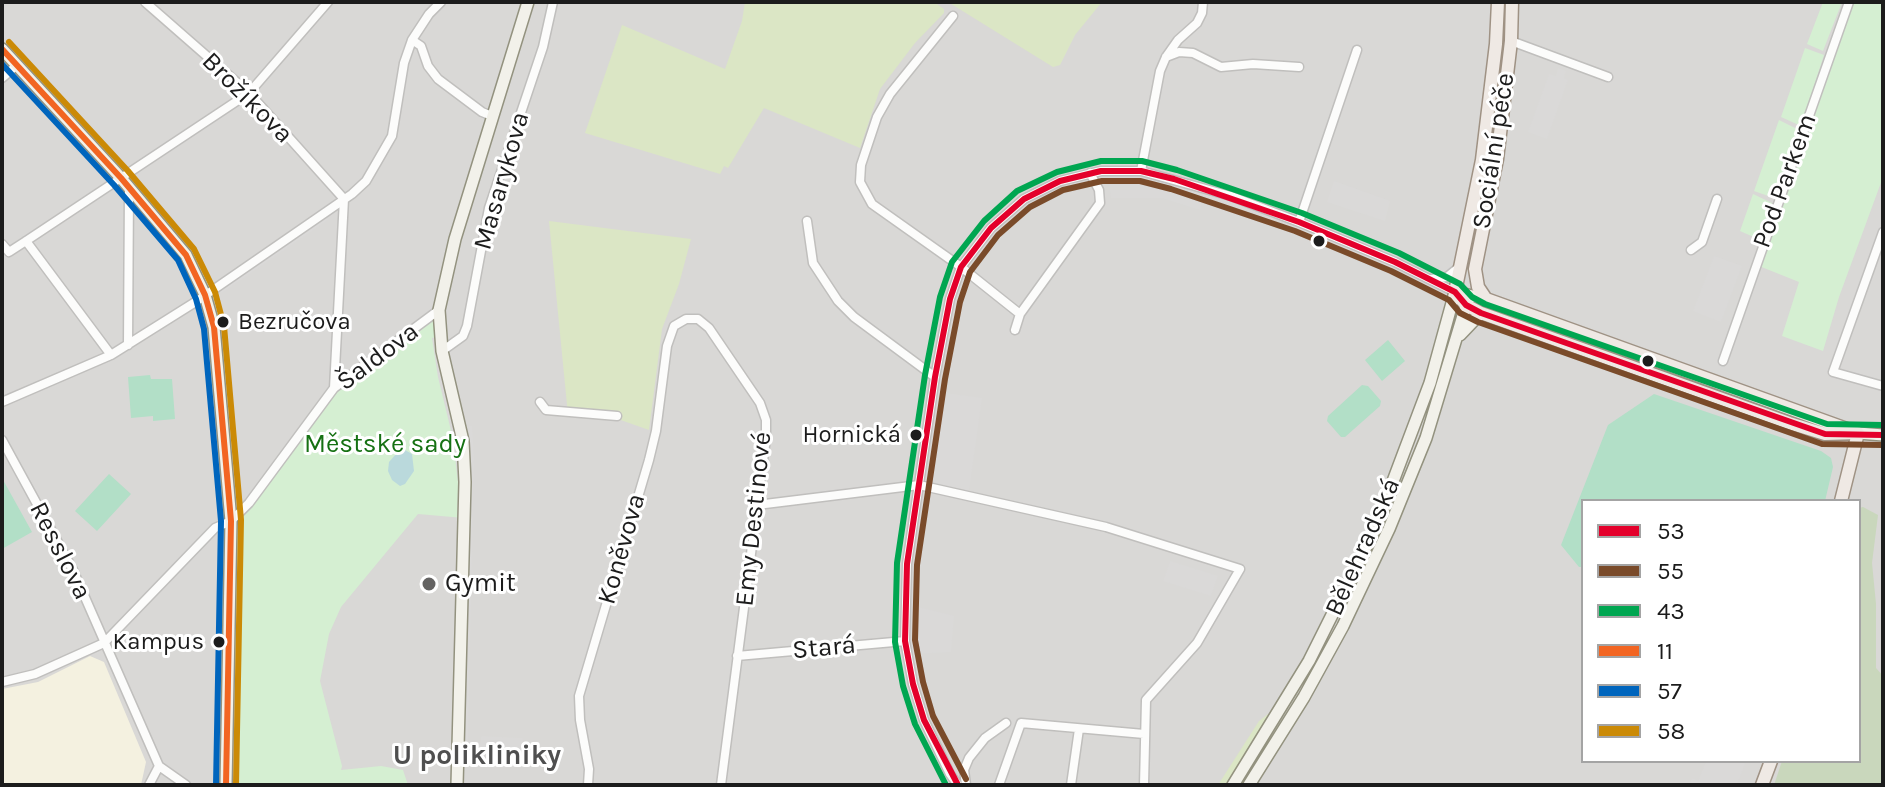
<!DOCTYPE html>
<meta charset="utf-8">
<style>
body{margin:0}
#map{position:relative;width:1885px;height:787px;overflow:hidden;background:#eae8e5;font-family:Karla,sans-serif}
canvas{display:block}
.frame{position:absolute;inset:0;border:4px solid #1c1c1c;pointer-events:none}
.legend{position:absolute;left:1581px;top:499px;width:280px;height:264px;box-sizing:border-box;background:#fff;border:2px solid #a4a4a4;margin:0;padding:10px 14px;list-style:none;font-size:24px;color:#1c1c1c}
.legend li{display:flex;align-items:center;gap:16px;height:40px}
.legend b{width:40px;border:2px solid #a4a4a4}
</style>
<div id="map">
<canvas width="1885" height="787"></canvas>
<div class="frame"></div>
<ul class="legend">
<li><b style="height:10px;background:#e4002b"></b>53</li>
<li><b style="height:10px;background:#7a4b2a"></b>55</li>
<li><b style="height:10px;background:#00a651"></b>43</li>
<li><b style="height:10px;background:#f26522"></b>11</li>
<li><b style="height:10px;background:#0065bd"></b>57</li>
<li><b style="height:10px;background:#cb8a06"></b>58</li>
</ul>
</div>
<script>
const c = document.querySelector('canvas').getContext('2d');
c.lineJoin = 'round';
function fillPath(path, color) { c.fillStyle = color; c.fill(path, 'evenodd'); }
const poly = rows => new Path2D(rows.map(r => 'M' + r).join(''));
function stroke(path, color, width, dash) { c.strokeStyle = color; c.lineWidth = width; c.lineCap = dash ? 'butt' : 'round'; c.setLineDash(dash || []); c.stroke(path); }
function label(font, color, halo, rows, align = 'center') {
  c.font = font + ' Karla,sans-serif'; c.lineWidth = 6; c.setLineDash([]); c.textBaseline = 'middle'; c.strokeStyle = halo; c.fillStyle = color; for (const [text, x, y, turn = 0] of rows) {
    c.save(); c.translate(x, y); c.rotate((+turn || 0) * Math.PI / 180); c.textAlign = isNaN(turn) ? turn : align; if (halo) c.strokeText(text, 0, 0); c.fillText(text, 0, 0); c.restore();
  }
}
fillPath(poly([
 [2,2,1883,2,1883,785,2,785],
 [1583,501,1859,501,1859,761,1583,761]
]), '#d9d8d6');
fillPath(poly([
 [90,656,104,662,146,762,141,785,2,785,2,689,38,682]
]), '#f4f1e0');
fillPath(poly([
 [745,2,934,2,944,9,944,13,915,43,880,89,860,148,764,108,728,168,724,166,720,174,585,133,622,25,725,69,742,21],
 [948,2,1102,2,1075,35,1060,65,1053,67],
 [549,221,691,239,679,284,662,329,649,430,615,418,568,415],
 [1268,714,1271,714,1227,785,1218,785,1259,721]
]), '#dbe6c5');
fillPath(poly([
 [1863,507,1878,515,1872,563,1876,604,1876,668,1883,676,1883,785,1774,785,1782,761,1859,761,1859,508]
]), '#c9d7bc');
fillPath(poly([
 [1823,2,1842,2,1823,51,1807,44],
 [1853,2,1883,2,1883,177,1839,297,1823,351,1782,336,1799,282,1759,266],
 [1805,48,1824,55,1801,126,1781,117],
 [1779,120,1799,130,1774,198,1754,191],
 [1753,194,1772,203,1761,235,1756,238,1740,231],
 [439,310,463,441,464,518,418,514,341,607,329,634,320,681,342,766,341,770,381,766,403,770,408,785,226,785,231,521,334,388]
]), '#d5efd2');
fillPath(poly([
 [1388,340,1405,361,1382,381,1365,360],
 [150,375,151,379,172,379,175,419,153,421,153,416,131,418,128,377],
 [1362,385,1368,386,1381,401,1380,406,1345,437,1341,437,1327,421,1328,416],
 [1654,394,1821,451,1831,458,1833,467,1825,501,1583,501,1583,567,1579,567,1561,545,1608,425],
 [109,474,131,494,97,531,75,511],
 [2,478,32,532,2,549]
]), '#b2dfc7');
fillPath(poly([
 [1558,68,1566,71,1564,78,1568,80,1547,139,1528,132,1549,74,1556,76],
 [1334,181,1390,201,1385,221,1327,202],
 [1160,182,1204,196,1200,210,1162,198,1111,198,1109,182],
 [325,215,328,220,222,293,217,290],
 [1714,256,1742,266,1721,322,1693,311],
 [435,337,456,438,460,482,455,744,452,744,458,483,453,439,438,377,432,338],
 [946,393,982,398,969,491,937,484,933,480],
 [469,426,472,426,474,459,468,740,465,739,471,458],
 [238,541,240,541,235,785,232,785],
 [1170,561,1218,576,1211,596,1163,581],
 [914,606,954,616,951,652,913,654],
 [481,736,523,738,522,748,531,762,470,754,469,741,481,743],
 [1706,761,1746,761,1737,785,1689,785,1692,778,1698,781]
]), '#dad9d8');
fillPath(poly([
 [405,450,412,454,414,471,405,484,400,486,392,480,388,471,389,462,397,453]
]), '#bad9dc');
const street = poly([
 [145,2,249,93,344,199],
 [953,16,890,94,877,117,861,165,860,182,872,204,961,267,1020,314],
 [412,40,421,46,428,66,438,79,482,112,492,116],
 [1511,41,1608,77],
 [1166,57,1179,52,1193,53,1221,67,1253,64,1299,67],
 [2,78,16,66],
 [1141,171,1160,71,1166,57,1178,40,1197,23,1202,13,1203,2],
 [807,221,813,263,838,301,854,317,935,377],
 [1299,222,1357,50],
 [1883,232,1833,372,1883,386],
 [26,241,111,355],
 [2,244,9,252,26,241,249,93,328,2],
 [1691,250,1702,242,1717,199],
 [1431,279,1447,277,1458,268],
 [1015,330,1020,314,1100,203,1099,190,1090,173],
 [128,345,129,188],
 [442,351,463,336,467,326,489,208,543,47,553,2],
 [1723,361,1849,2],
 [334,388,344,199],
 [2,402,111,355,197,301,352,194,366,181,392,136,404,63,412,40,429,14,441,2],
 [540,402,546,410,617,416],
 [2,440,73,570,159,766,186,785],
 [757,505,919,485,1106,527,1240,569,1197,643,1146,700,1144,785],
 [737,656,905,641],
 [2,682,35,674,104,643,215,528,231,521,249,503,334,388,439,310],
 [149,785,159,766],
 [588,785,589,769,580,720,579,696,649,460,656,431,667,346,674,326,686,319,698,319,709,328,760,403,766,420,766,438,721,785],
 [958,785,950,774,924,720,913,684,905,641,907,564,935,377,950,299,961,267,991,228,1024,199,1060,181,1101,171,1141,171,1231,196,1299,222,1395,262,1455,292],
 [966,785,964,770,969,758,985,738,1006,723],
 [999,785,1021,723,1144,734],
 [1071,785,1079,729]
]);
const secondary = poly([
 [2,49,121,178,186,255,205,295,214,327,231,521,226,785],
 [1460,335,1481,313],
 [1858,433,1883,435],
 [457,785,465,482,463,441,442,351,439,310,455,239,528,2],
 [1233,785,1309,661,1375,529,1430,383,1455,292,1486,299],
 [1249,785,1304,697,1343,626,1389,529,1426,438,1468,299]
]);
const primary = poly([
 [1498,2,1496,44,1482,160,1455,292,1466,305,1481,313,1789,423,1825,434,1858,433],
 [1512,2,1511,41,1497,159,1475,269,1478,287,1486,299,1855,432],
 [1841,501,1858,433],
 [1762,785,1771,761]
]);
stroke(street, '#c0bfbd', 11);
stroke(secondary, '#93927f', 14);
stroke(primary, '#9f9284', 15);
stroke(street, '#fcfcfb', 8);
stroke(secondary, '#f2f1ea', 11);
stroke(primary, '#efe9e4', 12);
stroke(poly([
 [958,785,924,720,913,684,905,641,907,564,935,377,950,299,961,267,991,228,1024,199,1060,181,1101,171,1141,171,1174,179,1299,222,1395,262,1455,292,1466,305,1481,313,1825,434,1883,435]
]), '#e4002b', 6);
stroke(poly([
 [966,779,933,716,923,682,915,640,917,565,945,379,960,302,970,272,998,235,1030,207,1063,190,1102,181,1140,181,1171,189,1295,231,1391,271,1449,300,1460,313,1478,322,1822,444,1883,445]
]), '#7a4b2a', 6);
stroke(poly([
 [946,785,915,724,903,686,895,642,897,563,925,375,940,297,952,262,984,221,1017,191,1057,172,1101,161,1142,161,1177,170,1302,213,1399,253,1460,284,1472,297,1485,304,1827,424,1883,425]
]), '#00a651', 6);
stroke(poly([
 [2,49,121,178,186,255,205,295,214,327,231,521,226,785]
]), '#f26522', 6);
stroke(poly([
 [2,64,114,185,178,260,196,299,204,329,221,521,216,785]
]), '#0065bd', 6);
stroke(poly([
 [9,42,128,171,194,249,215,292,224,326,241,520,236,785]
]), '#cb8a06', 6);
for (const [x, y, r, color] of [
 [1319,241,7,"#1c1c1c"],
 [223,322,7,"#1c1c1c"],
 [1648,361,7,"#1c1c1c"],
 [916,435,7,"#1c1c1c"],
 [429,584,8,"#646362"],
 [219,642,7,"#1c1c1c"]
]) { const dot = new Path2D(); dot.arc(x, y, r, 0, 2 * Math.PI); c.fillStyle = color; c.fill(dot); stroke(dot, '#fff', 3); }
label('24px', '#1c1c1c', '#fff', [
 ["Bezručova",238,322,"left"],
 ["Hornická",901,435],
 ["Kampus",204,642]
], 'right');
label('26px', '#1c1c1c', '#fff', [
 ["Brožíkova",247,98,45],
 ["Sociální péče",1494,151,-81],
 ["Masarykova",502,181,-74],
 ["Pod Parkem",1785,181,-70],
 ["Šaldova",378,357,-37],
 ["Emy Destinové",754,519,-84],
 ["Bělehradská",1363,547,-66],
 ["Koněvova",622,549,-74],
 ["Resslova",60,551,63],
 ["Stará",824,648,-5]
]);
label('26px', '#167113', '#fff', [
 ["Městské sady",385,445]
]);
label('26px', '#1c1c1c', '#fff', [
 ["Gymit",445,584]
], 'left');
label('bold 28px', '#4f4f4f', '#fff', [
 ["U polikliniky",477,756]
]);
</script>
